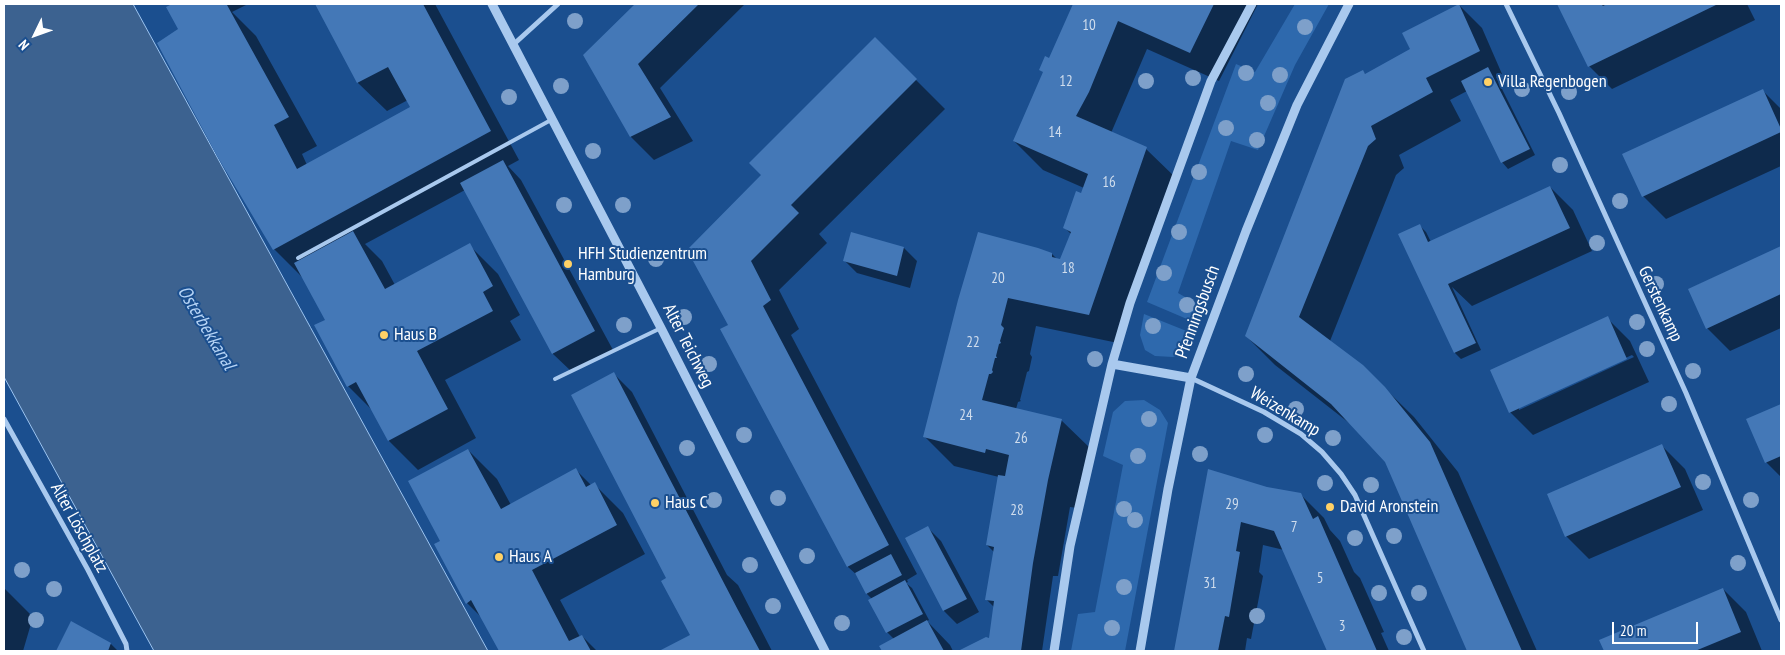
<!DOCTYPE html>
<meta charset="utf-8">
<style>
body{margin:0}
#map{position:relative;width:1785px;height:655px;overflow:hidden;background:#1b4f8f;font-family:"PT Sans Narrow",sans-serif}
canvas{display:block}
.frame{position:absolute;inset:0;border:5px solid #fff;pointer-events:none}
.north{position:absolute;left:10px;top:10px;width:50px;height:50px;-webkit-text-stroke:4px #1b4f8f;paint-order:stroke;rotate:228deg;font-size:14px;font-weight:700;line-height:20px;text-align:center;color:#fff}
.north::after{content:'';display:block;margin:auto;width:18px;height:22px;background:#fff;clip-path:polygon(50% 0,100% 100%,50% 72%,0 100%)}
.scale{position:absolute;left:1612px;top:622px;width:86px;height:22px;box-sizing:border-box;border:2px solid #fff;border-top:0;padding-left:6px;font-size:15px;line-height:18px;white-space:nowrap;color:#fff;-webkit-text-stroke:4px #1b4f8f;paint-order:stroke}
</style>
<div id="map">
<canvas width="1785" height="655"></canvas>
<div class="frame"></div>
<div class="north">N</div>
<div class="scale">20 m</div>
</div>
<script>
const c = document.querySelector('canvas').getContext('2d');
c.lineJoin = 'round';
function fillPath(path, color) { c.fillStyle = color; c.fill(path, 'evenodd'); }
const poly = rows => new Path2D(rows.map(r => 'M' + r).join(''));
function stroke(path, color, width, dash) { c.strokeStyle = color; c.lineWidth = width; c.lineCap = dash ? 'butt' : 'round'; c.setLineDash(dash || []); c.stroke(path); }
function label(font, color, halo, rows, align = 'center') {
  c.font = font + ' "PT Sans Narrow",sans-serif'; c.lineWidth = 4; c.setLineDash([]); c.textBaseline = 'middle'; c.strokeStyle = halo; c.fillStyle = color; for (const [text, x, y, turn = 0] of rows) {
    c.save(); c.translate(x, y); c.rotate((+turn || 0) * Math.PI / 180); c.textAlign = isNaN(turn) ? turn : align; if (halo) c.strokeText(text, 0, 0); c.fillText(text, 0, 0); c.restore();
  }
}
fillPath(poly([
 [1295,4,1329,4,1295,65,1258,150,1231,141,1178,293,1199,305,1194,322,1147,302,1236,64,1255,72],
 [1144,314,1189,332,1182,354,1173,357,1155,356,1145,350,1140,335],
 [1144,400,1160,410,1168,423,1125,651,1071,651,1078,614,1095,612,1123,465,1103,456,1113,412,1125,401]
]), '#2e69ad');
const water = poly([
 [4,4,133,4,488,651,154,651,4,377,4,4]
]);
fillPath(water, '#3c6290');
stroke(water, '#9cc4f0', 1);
fillPath(poly([
 [175,4,248,4,232,12,256,36,317,146,302,154,307,165,412,108,408,100,387,111,358,83,317,4,435,4,519,160,508,166,521,180,613,350,572,372,553,354,465,190,365,244,382,261,395,285,469,245,498,274,520,315,510,321,521,340,445,380,476,438,418,470,389,441,373,411,348,386,327,320,303,278,274,249,180,29,168,7],
 [638,4,745,4,660,88,693,141,654,160,631,137,585,56],
 [1074,4,1258,4,1219,81,1147,49,1111,133,1146,149,1175,177,1118,343,1036,326,1030,354,1032,357,1029,371,1027,372,1020,400,1021,401,1018,402,1016,409,1061,420,1090,448,1077,508,1070,507,1058,576,1053,576,1042,651,960,651,986,638,990,639,995,608,986,599,994,552,987,545,999,477,954,466,925,437,959,300,1052,254,1057,259,1061,260,1071,234,1064,227,1084,188,1043,170,1014,141],
 [1558,4,1747,4,1755,20,1612,89,1589,66],
 [1459,5,1482,28,1502,74,1496,77,1535,155,1508,169,1502,162,1467,91,1450,100,1461,121,1399,155,1404,168,1396,175,1330,341,1362,366,1414,417,1458,472,1537,651,1469,651,1386,461,1353,426,1275,365,1246,336,1362,71,1366,75,1410,51],
 [875,39,945,109,819,234,827,243,779,290,799,329,791,335,917,574,907,580,908,582,906,583,912,588,929,620,927,621,950,645,953,651,883,651,880,646,894,639,887,632,872,599,867,594,858,576,848,567,722,329,729,325,763,175],
 [1763,91,1781,109,1781,166,1666,219,1643,196],
 [1550,187,1573,210,1592,251,1472,306,1452,287,1481,350,1461,359,1455,353,1420,226,1426,232,1431,242],
 [1781,247,1781,328,1730,351,1707,328,1689,289],
 [904,248,917,261,910,288,857,273,844,260],
 [1607,318,1630,341,1649,382,1533,435,1510,412],
 [1632,355,1634,357,1519,410,1519,407],
 [614,374,632,392,727,575,738,585,772,651,661,651,691,636,668,578],
 [1781,405,1781,477,1766,462,1748,419],
 [1662,446,1685,469,1703,510,1589,559,1566,536],
 [468,450,497,479,511,505,576,470,592,486,594,484,623,513,645,554,560,600,580,637,582,636,597,651,501,651,483,619,467,603,442,541],
 [1209,471,1267,488,1301,495,1324,518,1330,530,1340,541,1354,572,1360,578,1384,632,1381,633,1389,651,1329,651,1284,550,1263,545,1259,572,1263,576,1251,639,1247,638,1245,651,1176,651],
 [928,528,941,541,979,612,957,624,944,611,907,539],
 [4,588,33,617,23,651,4,651],
 [1723,589,1746,612,1762,651,1605,651,1601,640],
 [72,623,111,644,118,651,57,651]
]), '#0007');
fillPath(poly([
 [172,4,230,4,227,5,289,117,274,125,297,169,410,107,388,67,357,83,315,4,423,4,491,131,273,250,217,156,157,43,178,29,166,7],
 [635,4,699,4,638,64,671,117,630,137,583,55],
 [1073,4,1214,4,1190,53,1118,21,1089,92,1076,116,1147,147,1089,315,1008,298,1001,325,1004,328,1000,341,1001,343,999,344,996,356,997,358,995,358,992,370,993,372,991,374,989,374,982,400,1062,419,1048,480,1033,563,1021,651,958,651,986,637,989,638,994,601,985,600,994,547,986,545,998,475,1005,476,1009,455,986,449,985,453,923,437,958,300,978,232,1038,248,1052,253,1052,257,1060,259,1071,232,1063,228,1076,191,1081,193,1088,174,1013,141,1043,72,1039,70,1045,56,1049,58],
 [1459,4,1480,51,1426,78,1433,92,1371,126,1376,139,1368,146,1299,317,1363,365,1385,387,1430,442,1522,651,1467,651,1385,462,1331,404,1245,336,1345,79,1363,70,1365,74,1410,49,1402,33],
 [1557,4,1601,4,1603,6,1607,4,1718,4,1588,67],
 [875,37,917,79,791,205,799,213,751,261,771,300,763,306,889,545,847,567,720,329,728,325,687,250,761,175,749,163],
 [1488,67,1530,149,1501,163,1461,81],
 [1763,89,1781,129,1781,132,1642,197,1622,154],
 [503,160,595,331,552,354,460,183],
 [1550,186,1570,228,1448,284,1476,343,1454,353,1398,234,1420,224,1428,242],
 [353,231,385,289,470,243,493,286,483,292,493,311,417,351,448,409,388,441,356,382,347,387,314,325,325,320,294,263],
 [851,232,904,247,897,276,843,261],
 [1781,246,1781,294,1706,329,1688,289],
 [1608,316,1627,359,1509,413,1490,370],
 [614,372,738,610,760,651,659,651,690,635,661,581,666,578,571,395],
 [1781,404,1781,456,1765,463,1746,419],
 [1662,444,1681,487,1565,537,1547,494],
 [468,449,501,509,576,468,586,487,595,482,617,525,532,570,569,641,582,635,591,651,499,651,471,600,466,604,434,544,440,541,408,481],
 [1208,469,1267,487,1301,493,1313,519,1318,516,1377,651,1327,651,1274,531,1241,522,1236,551,1240,552,1229,617,1225,616,1218,651,1174,651],
 [928,526,967,599,943,611,905,538],
 [891,554,902,575,866,594,855,573],
 [905,580,923,614,886,633,868,600],
 [1723,588,1741,632,1695,651,1604,651,1599,640],
 [927,620,944,651,882,651,879,646],
 [71,621,111,643,108,651,56,651]
]), '#4478b7');
stroke(poly([
 [298,258,551,120],
 [555,379,661,328]
]), '#a9c9ee', 4);
stroke(poly([
 [1506,4,1559,113,1686,393,1781,620],
 [514,44,558,4],
 [1191,378,1264,412,1301,434,1322,452,1341,474,1355,495,1424,651],
 [4,419,88,570,126,644,127,651]
]), '#a9c9ee', 5);
stroke(poly([
 [492,4,661,328,825,651],
 [1112,364,1191,378],
 [1054,651,1070,546,1112,364,1130,303,1211,81,1252,4],
 [1140,651,1168,489,1191,378,1246,231,1297,105,1349,4]
]), '#a9c9ee', 9);
c.fillStyle = '#7ea0ca';
for (const [x, y] of [
 [575,21],
 [1305,27],
 [1246,73],
 [1280,75],
 [1193,78],
 [1146,81],
 [561,86],
 [1522,89],
 [1569,92],
 [509,97],
 [1268,103],
 [1226,128],
 [1257,140],
 [593,151],
 [1560,165],
 [1199,172],
 [1620,201],
 [564,205],
 [623,205],
 [1179,232],
 [1597,243],
 [656,259],
 [1164,273],
 [1656,284],
 [1187,305],
 [684,317],
 [1637,322],
 [624,325],
 [1153,326],
 [1647,349],
 [1095,359],
 [709,364],
 [1693,371],
 [1246,374],
 [1669,404],
 [1296,409],
 [1149,419],
 [744,435],
 [1265,435],
 [1333,438],
 [687,448],
 [1200,454],
 [1138,456],
 [1703,482],
 [1325,483],
 [1371,485],
 [778,498],
 [714,500],
 [1751,500],
 [1124,509],
 [1135,520],
 [1394,536],
 [1355,538],
 [807,556],
 [1738,563],
 [750,565],
 [22,570],
 [1124,587],
 [54,589],
 [1379,593],
 [1419,593],
 [773,606],
 [1257,616],
 [36,620],
 [842,623],
 [1112,628],
 [1404,637]
]) { c.beginPath(); c.arc(x, y, 8, 0, 2 * Math.PI); c.fill(); }
for (const [x, y, r, color] of [
 [1488,82,5,"#ffd166"],
 [568,264,5,"#ffd166"],
 [384,335,5,"#ffd166"],
 [655,503,5,"#ffd166"],
 [1330,507,5,"#ffd166"],
 [499,557,5,"#ffd166"]
]) { const dot = new Path2D(); dot.arc(x, y, r, 0, 2 * Math.PI); c.fillStyle = color; c.fill(dot); stroke(dot, '#1b4f8f', 2); }
label('15px', '#d0dded', null, [
 ["10",1089,26],
 ["12",1066,82],
 ["14",1055,133],
 ["16",1109,183],
 ["18",1068,269],
 ["20",998,279],
 ["22",973,343],
 ["24",966,416],
 ["26",1021,439],
 ["29",1232,505],
 ["28",1017,511],
 ["7",1294,528],
 ["5",1320,579],
 ["31",1210,584],
 ["3",1342,627]
]);
label('18px', '#fff', '#1b4f8f', [
 ["Villa Regenbogen",1498,82],
 ["HFH Studienzentrum",578,254],
 ["Hamburg",578,275],
 ["Haus B",394,335],
 ["Haus C",665,503],
 ["David Aronstein",1340,507],
 ["Haus A",509,557]
], 'left');
label('18px', '#fff', '#1b4f8f', [
 ["Gerstenkamp",1660,304,65],
 ["Pfenningsbusch",1198,312,-70],
 ["Alter Teichweg",688,346,63],
 ["Weizenkamp",1285,412,31],
 ["Alter Löschplatz",79,528,61]
]);
label('italic 19px', '#b5d3f5', '#1b4f8f', [
 ["Osterbekkanal",206,328,59]
]);
</script>
